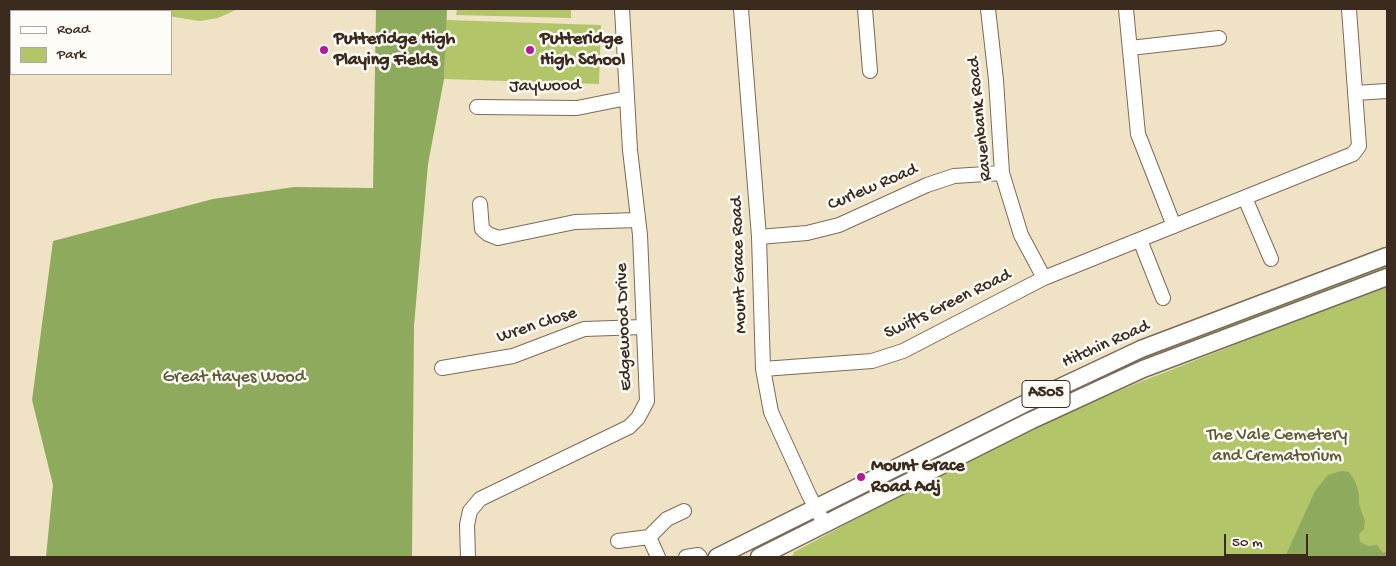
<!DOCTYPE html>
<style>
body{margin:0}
#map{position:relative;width:1396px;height:566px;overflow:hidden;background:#f0e3c5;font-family:"Gochi Hand",sans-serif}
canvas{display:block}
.frame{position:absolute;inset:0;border:10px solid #3b2a1e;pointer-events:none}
.legend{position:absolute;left:10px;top:10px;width:162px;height:65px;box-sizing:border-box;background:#fdfcf7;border:1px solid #afa8a0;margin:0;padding:6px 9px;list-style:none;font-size:15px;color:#3b2a1e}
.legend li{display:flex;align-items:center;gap:10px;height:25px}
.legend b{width:25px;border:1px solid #afa8a0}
.scale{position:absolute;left:1224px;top:534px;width:84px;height:22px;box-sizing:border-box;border:2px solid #3b2a1e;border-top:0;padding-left:6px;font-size:15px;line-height:18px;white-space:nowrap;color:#3b2a1e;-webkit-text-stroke:4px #fdfcf7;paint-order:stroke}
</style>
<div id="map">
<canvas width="1396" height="566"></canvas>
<div class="frame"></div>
<ul class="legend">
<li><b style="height:6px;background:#fff"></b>Road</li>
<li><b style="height:14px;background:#b3c569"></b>Park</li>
</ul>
<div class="scale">50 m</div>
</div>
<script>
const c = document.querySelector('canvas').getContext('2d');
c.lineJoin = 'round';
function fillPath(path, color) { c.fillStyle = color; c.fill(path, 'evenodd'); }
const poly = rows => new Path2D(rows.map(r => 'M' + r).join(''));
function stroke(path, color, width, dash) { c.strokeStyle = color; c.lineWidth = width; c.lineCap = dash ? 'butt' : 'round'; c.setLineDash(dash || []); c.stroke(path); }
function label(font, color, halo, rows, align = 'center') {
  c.font = font + ' "Gochi Hand",sans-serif'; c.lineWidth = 5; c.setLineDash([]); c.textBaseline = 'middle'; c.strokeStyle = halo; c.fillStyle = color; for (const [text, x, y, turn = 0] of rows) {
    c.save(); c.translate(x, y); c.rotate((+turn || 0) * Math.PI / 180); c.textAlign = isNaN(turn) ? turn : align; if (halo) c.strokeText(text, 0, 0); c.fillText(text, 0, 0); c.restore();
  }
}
fillPath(poly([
 [157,9,238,9,218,18,200,21,174,17,171,16,171,11],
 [457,9,571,9,571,18,456,15],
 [446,20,601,25,599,84,444,79],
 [1387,263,1387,270,901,480,889,482,842,505,841,502,948,449,1137,359],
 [1387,285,1387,557,788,557,793,555,794,552,927,481,1035,427,1135,384]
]), '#b3c569');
fillPath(poly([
 [376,9,447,9,444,79,428,164,414,326,412,557,46,557,53,485,32,400,53,241,213,199,294,187,373,188],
 [1341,471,1349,472,1355,481,1359,494,1359,504,1365,521,1364,529,1359,534,1360,542,1368,546,1377,545,1383,553,1387,551,1387,557,1285,557,1315,491,1328,475]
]), '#8eaa5d');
const minor = poly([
 [741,9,759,237,763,369,771,412,809,495,824,523],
 [865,9,870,71],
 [988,9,996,80,1002,173,1021,235,1044,278],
 [1126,9,1138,134,1174,226],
 [1130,48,1219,38],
 [1355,93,1387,91],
 [477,107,577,108,627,98],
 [1245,198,1271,259],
 [480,204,482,229,488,234,498,238,575,222,637,220],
 [759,237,807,233,839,225,927,185,954,176,1002,173],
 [1140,240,1163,298],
 [442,368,513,356,584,329,643,327],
 [763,369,872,361,903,351,1044,278,1353,154,1359,146,1349,9],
 [649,537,667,519,684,511],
 [618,541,649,537,658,557],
 [468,557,467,525,470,511,480,499,629,427,638,418,647,401,640,235,630,150,622,9],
 [686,557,698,555,700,557]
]);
const major = poly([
 [717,557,1022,405,1141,349,1387,256],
 [759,557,1030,421,1143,369,1387,277]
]);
stroke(minor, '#7a6b58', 16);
stroke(major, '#7a6b58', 19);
stroke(minor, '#fff', 14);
stroke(major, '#fff', 16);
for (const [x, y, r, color] of [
 [324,50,5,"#b5179e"],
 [530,50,5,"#b5179e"],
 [861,477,5,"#b5179e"]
]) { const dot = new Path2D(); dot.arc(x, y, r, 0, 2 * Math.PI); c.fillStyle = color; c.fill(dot); stroke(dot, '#fdfcf7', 2); }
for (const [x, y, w] of [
 [1046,394,48]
]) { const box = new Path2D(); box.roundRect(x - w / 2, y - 13.5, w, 27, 4); c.fillStyle = '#fdfcf7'; c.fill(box); stroke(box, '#3b2a1e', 1); }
label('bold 16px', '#3b2a1e', null, [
 ["A505",1046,394]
]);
label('bold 18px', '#3b2a1e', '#fdfcf7', [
 ["Putteridge High",334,40],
 ["Playing Fields",334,61],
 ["Putteridge",540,40],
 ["High School",540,61],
 ["Mount Grace",871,467],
 ["Road Adj",871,488]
], 'left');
label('18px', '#3b2a1e', '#fdfcf7', [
 ["Jaywood",545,87,-1],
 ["Ravenbank Road",981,119,-96],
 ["Curlew Road",873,188,-23],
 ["Mount Grace Road",740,265,-92],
 ["Swifts Green Road",948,305,-26],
 ["Wren Close",537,326,-18],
 ["Edgewood Drive",625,327,-92],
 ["Hitchin Road",1106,345,-24]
]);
label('18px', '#5f5834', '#fdfcf7', [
 ["Great Hayes Wood",234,378],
 ["The Vale Cemetery",1277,436],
 ["and Crematorium",1277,457]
]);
</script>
